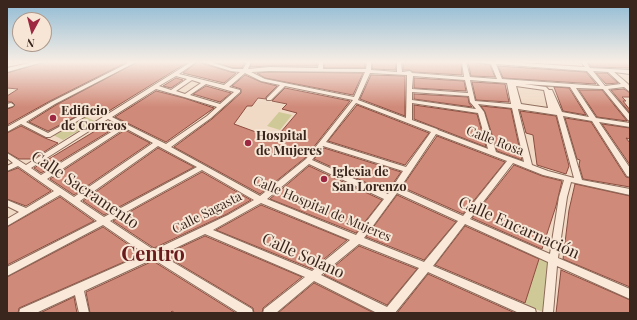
<!DOCTYPE html>
<meta charset="utf-8">
<style>
body{margin:0}
#map{position:relative;width:637px;height:320px;overflow:hidden;background:#f0dac5;font-family:"Playfair Display",serif}
canvas{display:block}
.frame{position:absolute;inset:0;border:8px solid #3b261e;pointer-events:none}
.north{position:absolute;left:12px;top:12px;width:40px;height:40px;box-sizing:border-box;background:#f7e6d5;border:1px solid #ac998c;border-radius:50%;rotate:187deg;font-size:11px;font-weight:700;line-height:16px;text-align:center;color:#3b261e}
.north::after{content:'';display:block;margin:auto;width:14px;height:18px;background:#9e2742;clip-path:polygon(50% 0,100% 100%,50% 72%,0 100%)}
</style>
<div id="map">
<canvas width="637" height="320"></canvas>
<div class="frame"></div>
<div class="north">N</div>
</div>
<script>
const c = document.querySelector('canvas').getContext('2d');
c.lineJoin = 'round';
function fillPath(path, color) { c.fillStyle = color; c.fill(path, 'evenodd'); }
const poly = rows => new Path2D(rows.map(r => 'M' + r).join(''));
function stroke(path, color, width, dash) { c.strokeStyle = color; c.lineWidth = width; c.lineCap = dash ? 'butt' : 'round'; c.setLineDash(dash || []); c.stroke(path); }
function label(font, color, halo, rows, align = 'center') {
  c.font = font + ' "Playfair Display",serif'; c.lineWidth = 4; c.setLineDash([]); c.textBaseline = 'middle'; c.strokeStyle = halo; c.fillStyle = color; for (const [text, x, y, turn = 0] of rows) {
    c.save(); c.translate(x, y); c.rotate((+turn || 0) * Math.PI / 180); c.textAlign = isNaN(turn) ? turn : align; if (halo) c.strokeText(text, 0, 0); c.fillText(text, 0, 0); c.restore();
  }
}
fillPath(poly([
 [279,112,292,115,280,130,267,126],
 [86,117,95,121,63,140,53,135],
 [539,258,553,264,546,313,524,305]
]), '#cfc998');
const building = poly([
 [44,62,127,62,50,101,7,125,7,109,13,107,15,105,12,102,7,102,7,96,18,89,7,88,7,73,44,62],
 [137,62,188,62,104,114,91,109,48,131,29,122,56,105,137,62],
 [197,62,231,72,236,73,224,83,183,73,197,62],
 [215,62,245,62,242,68,233,68,215,62],
 [252,62,317,62,317,66,269,66,250,67,252,62],
 [324,62,365,62,365,68,324,68,324,62],
 [372,62,396,62,396,70,372,69,372,62],
 [403,62,461,62,462,75,413,72,410,70,403,70,403,62],
 [468,62,490,65,495,77,471,76,468,62],
 [588,62,630,62,630,68,591,67,588,62],
 [498,66,586,72,596,84,503,78,498,66],
 [269,72,363,73,353,95,265,78,257,73,269,72],
 [596,73,607,73,618,83,606,84,596,73],
 [245,75,261,82,277,86,266,97,266,99,258,98,252,106,247,106,234,124,275,139,297,113,282,109,287,104,272,101,285,88,350,101,305,158,260,194,174,147,212,119,241,93,241,89,232,86,245,75],
 [371,75,405,76,405,116,360,99,371,75],
 [176,78,183,80,171,88,163,86,176,78],
 [414,78,464,81,466,91,414,88,414,78],
 [472,82,505,84,509,102,476,100,472,82],
 [206,86,231,93,220,102,193,94,206,86],
 [554,87,569,88,586,115,563,111,554,87],
 [624,89,630,93,630,97,622,97,626,101,623,101,630,110,630,113,611,90,624,89],
 [579,90,602,90,627,121,597,117,579,90],
 [156,91,184,98,214,108,166,142,115,117,156,91],
 [414,94,468,97,469,103,472,107,414,99,414,94],
 [357,105,429,133,405,165,328,141,357,105],
 [414,105,477,114,486,147,414,119,414,105],
 [481,106,511,109,522,160,497,151,485,112,481,106],
 [520,111,556,116,569,166,566,174,537,165,533,135,526,133,520,111],
 [565,118,591,122,626,177,630,178,630,187,583,179,579,165,580,160,577,159,565,118],
 [110,122,118,126,41,173,34,168,110,122],
 [602,124,630,128,630,139,626,138,630,143,630,165,602,124],
 [21,126,45,138,58,143,33,159,19,159,7,152,7,133,21,126],
 [125,130,150,143,74,195,50,179,125,130],
 [437,136,505,162,463,214,402,187,437,136],
 [158,148,194,167,104,215,83,201,158,148],
 [324,148,401,172,387,192,314,159,324,148],
 [514,165,542,176,562,181,556,206,542,249,472,218,514,165],
 [309,166,382,200,356,233,270,199,309,166],
 [18,168,51,191,26,206,7,199,7,172,18,168],
 [202,172,251,200,227,214,154,248,113,221,202,172],
 [575,184,630,196,630,287,563,259,569,210,575,184],
 [397,195,456,222,424,260,366,237,397,195],
 [60,197,94,221,7,265,7,227,60,197],
 [261,205,347,240,312,269,216,230,261,205],
 [465,226,539,259,525,303,435,265,465,226],
 [103,227,142,254,19,308,18,313,7,313,7,277,103,227],
 [205,236,302,277,263,308,262,313,254,313,253,308,164,255,205,236],
 [359,246,417,269,387,305,324,275,359,246],
 [153,261,236,313,175,313,172,311,170,313,90,313,86,292,153,261],
 [561,270,630,300,630,313,556,313,561,270],
 [428,274,515,313,397,313,428,274],
 [314,283,374,313,278,313,314,283],
 [74,297,77,313,40,313,74,297]
]);
fillPath(building, '#d08a79');
stroke(building, '#8c4c3f', 1);
const street = poly([
 [34,62,43,62,7,72,7,68,34,62],
 [130,62,136,62,55,104,26,122,48,133,81,115,83,114,86,116,50,137,46,137,21,124,7,132,7,127,51,102,130,62],
 [191,62,196,62,179,74,224,85,240,72,231,71,202,62,210,62,233,69,243,69,247,62,251,62,248,69,269,67,318,68,319,62,323,62,323,69,366,69,367,62,371,62,371,70,397,72,397,62,401,62,402,72,410,71,412,73,464,77,462,62,466,62,470,77,497,79,491,64,484,63,482,62,507,62,585,67,581,62,586,62,590,68,630,70,630,74,614,72,628,84,630,87,630,92,624,87,608,89,630,115,630,121,628,120,603,89,576,88,596,118,630,123,630,127,599,122,630,168,630,177,627,176,592,121,563,116,582,180,630,189,630,195,571,182,567,197,558,258,630,289,630,299,557,266,553,313,543,313,548,262,465,224,433,266,535,309,536,313,519,313,428,272,395,313,377,313,314,281,276,313,263,313,264,309,305,277,205,234,161,255,252,309,253,313,239,313,153,259,84,291,89,313,79,313,75,295,36,313,19,313,20,309,145,254,103,225,7,276,7,267,97,221,60,195,7,226,7,219,19,212,7,206,7,200,26,208,54,191,18,166,7,171,7,166,13,163,7,158,7,153,26,165,191,62],
 [496,64,587,71,600,86,502,79,496,64],
 [269,71,365,72,354,97,265,79,251,72,269,71],
 [593,71,608,72,621,84,605,86,593,71],
 [245,73,261,81,280,85,267,98,267,100,271,100,285,86,353,100,306,159,260,196,171,147,211,118,240,92,240,90,229,87,245,73],
 [370,73,407,75,406,118,358,100,370,73],
 [176,76,187,79,171,90,159,86,176,76],
 [413,76,465,80,468,93,412,89,413,76],
 [192,80,201,83,185,94,176,91,192,80],
 [470,80,507,83,511,104,475,101,470,80],
 [206,84,234,92,220,104,190,95,206,84],
 [524,84,570,87,589,117,562,112,552,90,549,90,546,87,524,84],
 [516,86,544,90,548,108,521,104,516,86],
 [156,89,184,97,217,107,207,116,166,144,112,117,156,89],
 [412,92,469,96,470,102,476,109,412,100,412,92],
 [356,103,431,132,406,167,326,142,356,103],
 [412,103,478,113,488,149,438,130,437,129,412,120,412,103],
 [478,104,512,108,524,162,496,152,484,112,478,104],
 [518,109,557,115,574,178,548,171,532,165,518,109],
 [108,119,121,126,41,175,31,168,108,119],
 [125,128,153,143,74,197,47,179,125,128],
 [436,134,507,161,463,216,400,188,436,134],
 [158,146,197,167,104,217,80,201,158,146],
 [323,146,403,171,388,194,312,160,323,146],
 [513,163,543,175,564,180,559,197,550,254,470,219,513,163],
 [309,164,384,199,356,235,267,199,309,164],
 [202,170,254,200,228,215,154,250,110,221,202,170],
 [397,193,458,221,424,262,364,238,397,193],
 [261,203,350,240,312,271,213,230,261,203],
 [359,244,419,268,387,307,321,275,359,244],
 [11,103,14,105,13,106,7,108,7,104,11,103]
]);
stroke(street, '#8c6a5a', 2);
fillPath(street, '#fae9d9');
const sky = c.createLinearGradient(0, 0, 0, 107);
sky.addColorStop(0, '#8ebad4');
sky.addColorStop(0.58, '#f8eee5');
sky.addColorStop(1, '#f8eee500');
c.fillStyle = sky;
c.fillRect(0, 0, 637, 107);
for (const [x, y, r, color] of [
 [53,118,4,"#9e2742"],
 [248,143,4,"#9e2742"],
 [324,179,4,"#9e2742"]
]) { const dot = new Path2D(); dot.arc(x, y, r, 0, 2 * Math.PI); c.fillStyle = color; c.fill(dot); stroke(dot, '#f7e6d5', 1.5); }
label('bold 13px', '#3b261e', '#f7e6d5', [
 ["Edificio",61,111],
 ["de Correos",61,126],
 ["Hospital",256,136],
 ["de Mujeres",256,151],
 ["Iglesia de",332,172],
 ["San Lorenzo",332,187]
], 'left');
label('13px', '#3b261e', '#f7e6d5', [
 ["Calle Rosa",495,141,21],
 ["Calle Hospital de Mujeres",322,209,23],
 ["Calle Sagasta",207,213,-27]
]);
label('16px', '#3b261e', '#f7e6d5', [
 ["Calle Sacramento",85,190,34],
 ["Calle Encarnación",519,228,24],
 ["Calle Solano",303,256,24]
]);
label('bold 20px', '#6a1c1d', '#f7e6d5', [
 ["Centro",153,255]
]);
</script>
